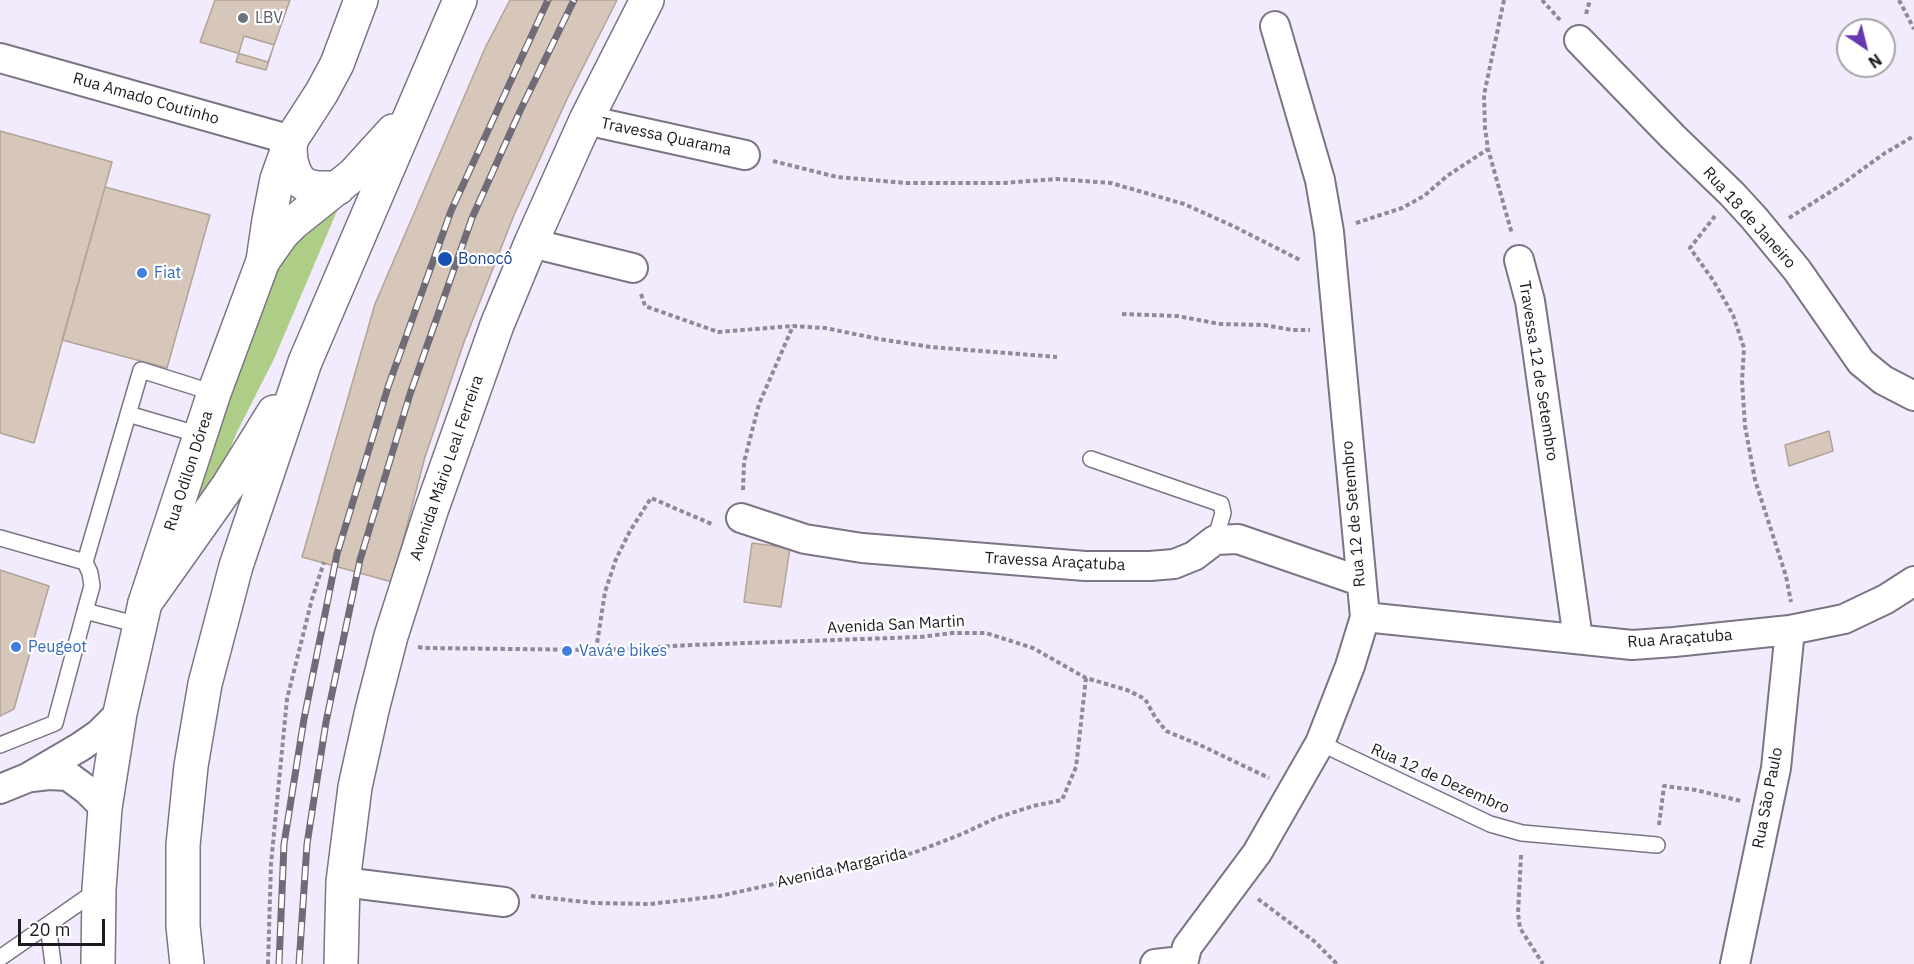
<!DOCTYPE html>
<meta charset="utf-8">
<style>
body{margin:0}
#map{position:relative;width:1914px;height:964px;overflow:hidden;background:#f2ebfd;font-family:"IBM Plex Sans",sans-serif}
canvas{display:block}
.north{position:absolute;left:1836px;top:18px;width:60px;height:60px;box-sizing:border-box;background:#fff;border:2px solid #a5a4a6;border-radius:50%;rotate:145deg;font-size:16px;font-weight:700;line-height:24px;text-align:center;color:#1d1b21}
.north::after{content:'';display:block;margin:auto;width:21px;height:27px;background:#6639b1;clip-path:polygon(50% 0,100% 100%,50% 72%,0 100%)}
.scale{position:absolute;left:18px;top:919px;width:87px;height:27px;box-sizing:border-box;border:3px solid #1d1b21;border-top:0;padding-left:8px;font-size:18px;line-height:21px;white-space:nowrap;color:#1d1b21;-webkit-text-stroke:4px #fff;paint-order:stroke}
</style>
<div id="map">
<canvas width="1914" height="964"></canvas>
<div class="north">N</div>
<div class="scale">20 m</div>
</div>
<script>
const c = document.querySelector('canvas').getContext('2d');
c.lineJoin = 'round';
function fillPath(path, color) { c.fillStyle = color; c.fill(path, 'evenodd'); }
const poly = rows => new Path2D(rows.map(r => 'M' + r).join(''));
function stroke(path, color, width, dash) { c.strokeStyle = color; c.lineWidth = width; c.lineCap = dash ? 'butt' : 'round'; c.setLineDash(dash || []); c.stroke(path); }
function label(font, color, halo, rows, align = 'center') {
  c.font = font + ' "IBM Plex Sans",sans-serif'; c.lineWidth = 4.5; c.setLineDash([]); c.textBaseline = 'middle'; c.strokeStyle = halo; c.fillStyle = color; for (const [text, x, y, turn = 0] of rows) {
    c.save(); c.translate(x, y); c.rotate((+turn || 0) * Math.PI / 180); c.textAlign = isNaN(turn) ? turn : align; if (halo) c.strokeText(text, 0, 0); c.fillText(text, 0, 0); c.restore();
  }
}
fillPath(poly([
 [340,204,274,359,236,434,221,473,200,500,194,498,257,316,288,243]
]), '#aece88');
const building = poly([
 [215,0,290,0,268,62,200,42,215,0],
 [510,0,617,0,568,97,514,215,464,342,425,457,392,582,302,557,375,304,486,46,510,0],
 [244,36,274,45,266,70,236,62,244,36],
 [0,131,112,162,34,443,0,433,0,131],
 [105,187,210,215,167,368,62,340,105,187],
 [1829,431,1833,451,1789,466,1785,445,1829,431],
 [752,543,790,548,781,607,744,602,752,543],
 [0,570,49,586,14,709,0,716,0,570]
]);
fillPath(building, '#d7c7bb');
stroke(building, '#b2a397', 1.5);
const lane = poly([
 [128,414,200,435],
 [1091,459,1221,504,1223,513,1215,540],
 [0,538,85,562],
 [139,625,85,611,92,586,90,573,85,562,141,370,214,393],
 [1320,743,1490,824,1522,833,1657,845],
 [0,745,55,723,85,611],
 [48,925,53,964],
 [0,958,99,889]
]);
const street = poly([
 [1579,40,1673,137,1732,194,1754,218,1797,270,1861,362,1883,380,1914,396],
 [0,58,291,140],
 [586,120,745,155],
 [531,243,633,268],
 [1519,260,1530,301,1537,348,1578,639],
 [741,518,805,539,862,548,1085,566,1150,566,1174,564,1194,556,1215,540,1238,539,1360,581],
 [1365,617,1632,645,1674,642,1790,630,1844,619,1886,599,1914,581],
 [32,777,49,775,68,776,87,790,105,808],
 [0,789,27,778,80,747,99,734,120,713],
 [343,882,504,902],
 [1155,964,1182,961],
 [1183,964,1187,947,1257,853,1320,743,1350,666,1365,617,1329,232,1320,180,1275,26],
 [1735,964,1776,768,1790,630]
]);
const secondary = poly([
 [98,964,99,889,105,808,120,713,145,603,214,393,263,261,269,220,277,179,291,140,322,92,337,64,361,0]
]);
const highway = poly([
 [291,140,290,150,291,161,294,171,299,180,307,186,317,188,338,188],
 [263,261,282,234,293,223,353,175,393,131],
 [145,603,228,486,274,412],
 [187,964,183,926,183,845,191,766,205,684,236,566,305,362,460,0],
 [341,964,343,882,355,787,372,710,391,636,431,511,497,325,531,243,586,120,647,0]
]);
stroke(lane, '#7a7484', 18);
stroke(street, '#7a7484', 32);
stroke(secondary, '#7a7484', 36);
stroke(highway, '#7a7484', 36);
stroke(poly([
 [1504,0,1484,95,1485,128,1488,149,1512,234],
 [1542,0,1560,20],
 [1899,0,1914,29],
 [1586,14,1590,0],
 [773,161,837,177,906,183,1003,183,1057,179,1111,183,1184,204,1233,226,1302,261],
 [1715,216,1690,248,1713,280,1733,315,1744,348,1742,381,1745,426,1755,480,1786,576,1791,602],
 [1789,218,1838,187,1885,153,1914,136],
 [1356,223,1402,208,1424,196,1447,176,1488,149],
 [641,294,645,306,718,332,793,326,825,328,879,339,931,347,1057,357],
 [1122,314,1177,316,1220,324,1264,325,1292,330,1310,330],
 [743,490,744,462,759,404,793,326],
 [418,647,424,648,606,650,691,645,920,637,952,633,986,633,1033,648,1086,678,1127,690,1145,699,1155,717,1166,731,1200,745,1269,778],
 [596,650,605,592,616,559,630,531,651,498,714,525],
 [1659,825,1664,786,1696,790,1741,801],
 [1521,855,1518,914,1520,928,1543,964],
 [531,896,594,903,650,904,720,896,913,853,962,834,996,818,1033,806,1062,800,1076,767,1086,678],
 [1258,899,1314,941,1337,964],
 [268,964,271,864,287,699,312,599,324,562]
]), '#8e8a96', 4, [4.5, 3]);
stroke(lane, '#fff', 15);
stroke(street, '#fff', 28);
stroke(secondary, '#fff', 33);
stroke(highway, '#fff', 33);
const rail = poly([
 [279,964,284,844,304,719,337,554,388,387,451,211,548,0],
 [299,964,307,844,326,722,360,560,410,394,472,218,520,111,574,0]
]);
stroke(rail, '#706c77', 7);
stroke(rail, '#fff', 4.5, [14]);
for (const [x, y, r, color] of [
 [243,18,6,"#6b7280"],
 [445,259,8,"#1a4fb4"],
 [142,273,6,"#3f7fe0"],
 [16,647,6,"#3f7fe0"],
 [567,651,6,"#3f7fe0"]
]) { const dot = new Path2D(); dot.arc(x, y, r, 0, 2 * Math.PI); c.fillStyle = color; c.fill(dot); stroke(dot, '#fff', 2); }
label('16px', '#5b616d', '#fff', [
 ["LBV",255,18]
], 'left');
label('16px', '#1d1b21', '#fff', [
 ["Rua Amado Coutinho",146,99,16],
 ["Travessa Quarama",666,137,12],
 ["Rua 18 de Janeiro",1749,218,48],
 ["Travessa 12 de Setembro",1538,371,81],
 ["Avenida Mário Leal Ferreira",447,468,-71],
 ["Rua Odilon Dórea",189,471,-72],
 ["Rua 12 de Setembro",1354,514,-95],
 ["Travessa Araçatuba",1055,562,3],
 ["Avenida San Martin",896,625,-3],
 ["Rua Araçatuba",1680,639,-4],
 ["Rua 12 de Dezembro",1440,779,24],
 ["Rua São Paulo",1768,798,-79],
 ["Avenida Margarida",842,868,-13]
]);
label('16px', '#164399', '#fff', [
 ["Bonocô",458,259]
], 'left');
label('16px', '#366cbe', '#fff', [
 ["Fiat",154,273],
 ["Peugeot",28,647],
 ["Vavá e bikes",579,651]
], 'left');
</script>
